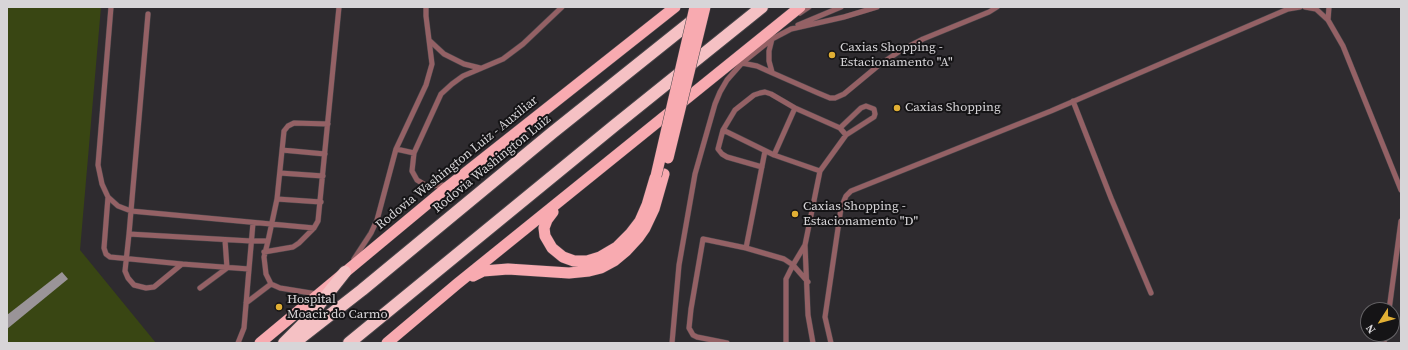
<!DOCTYPE html>
<style>
body{margin:0}
#map{position:relative;width:1408px;height:350px;overflow:hidden;background:#2e2b2f;font-family:"Source Serif 4",serif}
canvas{display:block}
.frame{position:absolute;inset:0;border:8px solid #d7d5d8;pointer-events:none}
.north{position:absolute;left:1360px;top:302px;width:40px;height:40px;box-sizing:border-box;background:#151416;border:1px solid #636164;border-radius:50%;rotate:234deg;font-size:11px;font-weight:700;line-height:16px;text-align:center;color:#d7d5d8}
.north::after{content:'';display:block;margin:auto;width:14px;height:18px;background:#e1af34;clip-path:polygon(50% 0,100% 100%,50% 72%,0 100%)}
</style>
<div id="map">
<canvas width="1408" height="350"></canvas>
<div class="frame"></div>
<div class="north">N</div>
</div>
<script>
const c = document.querySelector('canvas').getContext('2d');
c.lineJoin = 'round';
function fillPath(path, color) { c.fillStyle = color; c.fill(path, 'evenodd'); }
const poly = rows => new Path2D(rows.map(r => 'M' + r).join(''));
function stroke(path, color, width, dash) { c.strokeStyle = color; c.lineWidth = width; c.lineCap = dash ? 'butt' : 'round'; c.setLineDash(dash || []); c.stroke(path); }
function label(font, color, halo, rows, align = 'center') {
  c.font = font + ' "Source Serif 4",serif'; c.lineWidth = 4; c.setLineDash([]); c.textBaseline = 'middle'; c.strokeStyle = halo; c.fillStyle = color; for (const [text, x, y, turn = 0] of rows) {
    c.save(); c.translate(x, y); c.rotate((+turn || 0) * Math.PI / 180); c.textAlign = isNaN(turn) ? turn : align; if (halo) c.strokeText(text, 0, 0); c.fillText(text, 0, 0); c.restore();
  }
}
fillPath(poly([
 [7,7,101,7,80,250,156,343,7,343]
]), '#394613');
fillPath(poly([
 [62,272,68,279,7,329,7,315]
]), '#9a9498');
const service = poly([
 [111,7,98,165,102,184,108,197,118,206,131,211,314,228],
 [877,7,844,17,791,29,772,39,742,63,757,66,768,71,818,93,830,98,835,98,844,94,879,65,900,51,923,39,989,12,997,7],
 [1305,7,1316,9,1328,20,1343,46,1401,190],
 [800,13,809,7],
 [1328,20,1329,7],
 [798,25,841,7],
 [772,39,769,51,769,61,772,72],
 [430,41,444,54,464,64,480,68],
 [1073,101,1111,198,1151,293],
 [723,130,774,155,820,171],
 [396,149,414,153],
 [282,150,325,154],
 [774,155,795,108],
 [762,167,727,157,722,154,718,149,723,130,735,110,754,95,760,93,765,92,771,94,795,108,840,128,846,135],
 [280,173,323,176],
 [447,185,427,186,417,180,412,171,414,153,441,94,452,84,463,76,503,59,523,44,562,7],
 [108,197,104,248,106,254,110,257,182,264],
 [277,199,321,202],
 [129,234,148,14],
 [268,241,277,199,284,131,288,126,294,123,328,124],
 [746,248,765,151],
 [264,252,293,247,299,243,314,228,318,221,339,7],
 [354,259,371,233,377,220,396,149,426,85,432,64,426,16,426,7],
 [249,269,253,223],
 [200,288,227,268,225,240],
 [246,303,271,284],
 [1389,310,1401,221],
 [238,343,244,328,249,269,182,264,154,287,146,288,134,285,128,278,125,271,129,234,251,241,268,241,264,257,266,274,271,284,280,288,317,294],
 [672,343,679,265,695,174,715,104,720,92,727,80,742,63],
 [727,343,697,337,693,335,689,328,691,309,703,239,746,248,784,259,793,265,808,282],
 [786,343,786,279,793,265,805,245],
 [813,343,808,315,805,245,820,171,846,135,874,117,875,114,874,109,866,106,861,108,840,128],
 [831,343,825,317,841,208,846,196,851,191,1051,111,1288,9,1300,7],
 [1384,343,1385,334]
]);
const trunk = poly([
 [553,212,547,220,544,228,545,236,552,248,563,257,574,261,587,261,600,257,617,247,630,234,640,221,647,205,655,178],
 [473,276,483,271,508,269,569,273,589,271,601,268,614,261,626,251,638,238,645,228,654,209,664,174],
 [260,343,450,185,675,7],
 [387,343,457,284,800,7]
]);
const motorway = poly([
 [284,343,307,320,345,272],
 [294,343,362,290,552,133,697,17],
 [349,343,614,126,762,7]
]);
stroke(service, '#49464a', 6);
stroke(trunk, '#49464a', 12);
stroke(motorway, '#49464a', 14);
stroke(service, '#946165', 5);
stroke(trunk, '#f8aab0', 11);
stroke(motorway, '#f5c1c4', 12);
const trunkBridge = poly([
 [668,158,705,7],
 [656,176,695,7]
]);
stroke(trunkBridge, '#49464a', 12, []);
stroke(trunkBridge, '#f8aab0', 11);
for (const [x, y, r, color] of [
 [832,55,4,"#e1af34"],
 [897,108,4,"#e1af34"],
 [795,214,4,"#e1af34"],
 [279,307,4,"#e1af34"]
]) { const dot = new Path2D(); dot.arc(x, y, r, 0, 2 * Math.PI); c.fillStyle = color; c.fill(dot); stroke(dot, '#151416', 1.5); }
label('13px', '#d7d5d8', '#151416', [
 ["Caxias Shopping -",840,48],
 ["Estacionamento \"A\"",840,63],
 ["Caxias Shopping",905,108],
 ["Caxias Shopping -",803,207],
 ["Estacionamento \"D\"",803,222],
 ["Hospital",287,300],
 ["Moacir do Carmo",287,315]
], 'left');
label('13px', '#d7d5d8', '#151416', [
 ["Rodovia Washington Luiz - Auxiliar",457,163,-39],
 ["Rodovia Washington Luiz",492,164,-39]
]);
</script>
